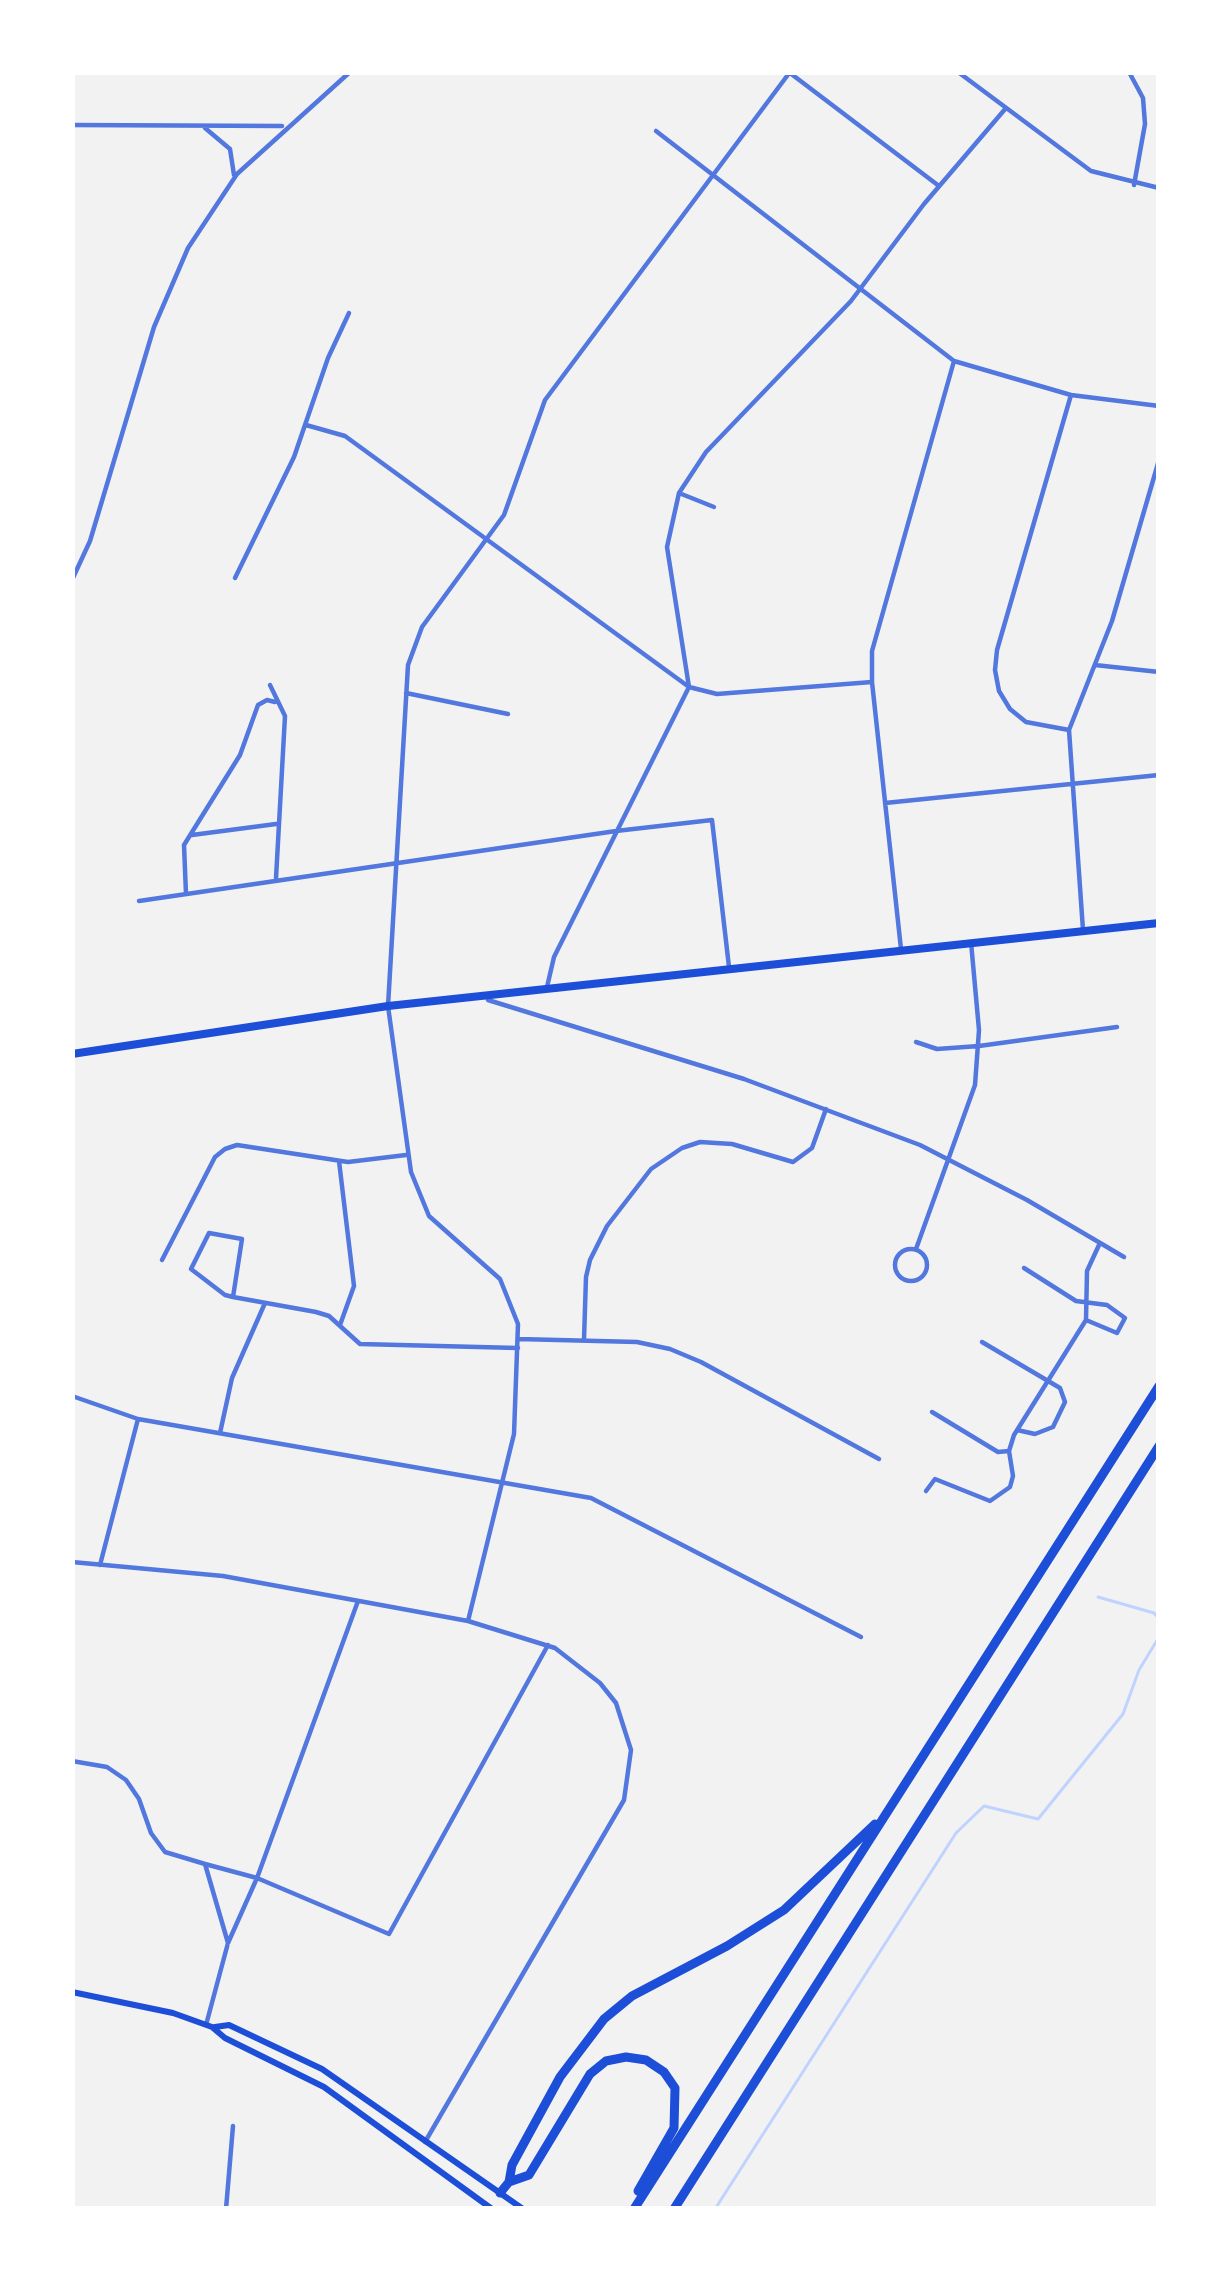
<!DOCTYPE html>
<style>
body{margin:0}
#map{position:relative;width:1231px;height:2281px;overflow:hidden;background:#f2f2f2;font-family:"Zilla Slab",serif}
canvas{display:block}
.frame{position:absolute;inset:0;border:75px solid #fff;pointer-events:none}
</style>
<div id="map">
<canvas width="1231" height="2281"></canvas>
<div class="frame"></div>
</div>
<script>
const c = document.querySelector('canvas').getContext('2d');
c.lineJoin = 'round';
const poly = rows => new Path2D(rows.map(r => 'M' + r).join(''));
function stroke(path, color, width, dash) { c.strokeStyle = color; c.lineWidth = width; c.lineCap = dash ? 'butt' : 'round'; c.setLineDash(dash || []); c.stroke(path); }
stroke(poly([
 [1098,1597,1154,1613,1159,1619],
 [715,2209,956,1833,984,1806,1038,1819,1123,1714,1139,1670,1159,1637]
]), '#bfd3fe', 3);
stroke(poly([
 [958,72,1091,171,1159,188],
 [1129,72,1143,98,1145,124,1134,185],
 [790,73,939,186],
 [72,125,282,126],
 [205,128,230,149,234,175],
 [656,131,954,361,1071,395,1159,406],
 [306,425,345,436,689,687,717,694,872,682],
 [679,493,714,507],
 [235,578,294,457,328,358,349,313],
 [72,580,90,541,154,327,188,248,237,174,350,72],
 [1095,665,1159,672],
 [270,685,285,716,276,878],
 [406,693,508,714],
 [1069,730,1026,722,1010,709,999,691,995,670,997,650,1071,395],
 [885,803,1159,775],
 [192,835,276,824],
 [186,894,184,845,240,755,258,705,267,700,275,702],
 [139,901,616,831,712,820,729,967],
 [1083,930,1069,730,1112,621,1159,460],
 [901,949,872,682,872,651,954,361],
 [547,987,554,957,689,687,667,547,679,493,706,452,851,301,924,204,1006,108],
 [487,995,488,1000,744,1079,920,1145,1027,1200,1124,1257],
 [916,1042,937,1049,979,1046,1117,1027],
 [339,1161,354,1286,340,1325],
 '895 1265a16 16 0 1 1 32 0a16 16 0 1 1-32 0Z',
 [916,1249,975,1085,979,1030,971,942],
 [162,1260,215,1157,225,1149,237,1145,348,1162,406,1155],
 [1024,1268,1076,1301,1107,1305,1125,1318,1117,1333,1086,1320],
 [233,1297,242,1239,209,1233,191,1269,225,1295,233,1297,316,1312,329,1316,360,1344,518,1348],
 [518,1339,637,1342,670,1349,701,1362,879,1459],
 [584,1340,586,1277,590,1260,607,1226,651,1169,682,1148,700,1142,732,1144,793,1162,812,1148,826,1109],
 [982,1342,1060,1388,1065,1402,1053,1427,1035,1434,1017,1430],
 [72,1396,138,1419,591,1498,861,1637],
 [932,1412,998,1452,1009,1451],
 [220,1433,232,1378,265,1303],
 [926,1491,935,1479,990,1501,1010,1487,1013,1476,1009,1451,1014,1435,1086,1320,1087,1271,1099,1245],
 [72,1562,223,1576,468,1621,555,1648,600,1683,616,1703,631,1750,624,1800,425,2142],
 [100,1565,138,1419],
 [468,1621,514,1434,518,1324,500,1279,429,1216,411,1172,388,1006,408,665,422,627,504,515,545,400,790,72],
 [72,1761,107,1767,126,1780,139,1799,151,1833,165,1852,205,1864,228,1943],
 [205,1864,257,1878,389,1934,548,1645],
 [206,2025,228,1943,257,1878,358,1601],
 [72,2182,72,2197],
 [226,2209,233,2126]
]), '#5277de', 4.5);
stroke(poly([
 [72,1992,173,2013,212,2027,225,2038,324,2087,492,2209],
 [215,2027,229,2025,322,2069,523,2209]
]), '#1d4ed8', 6);
stroke(poly([
 [72,1054,388,1006,1159,923]
]), '#1d4ed8', 8);
stroke(poly([
 [509,2182,529,2175,590,2074,606,2061,626,2057,646,2060,664,2072,675,2088,674,2128,638,2191],
 [500,2193,509,2182,512,2165,560,2077,604,2019,632,1996,727,1946,784,1910,875,1824],
 [634,2209,1159,1386],
 [674,2209,1159,1446]
]), '#1d4ed8', 9);
</script>
